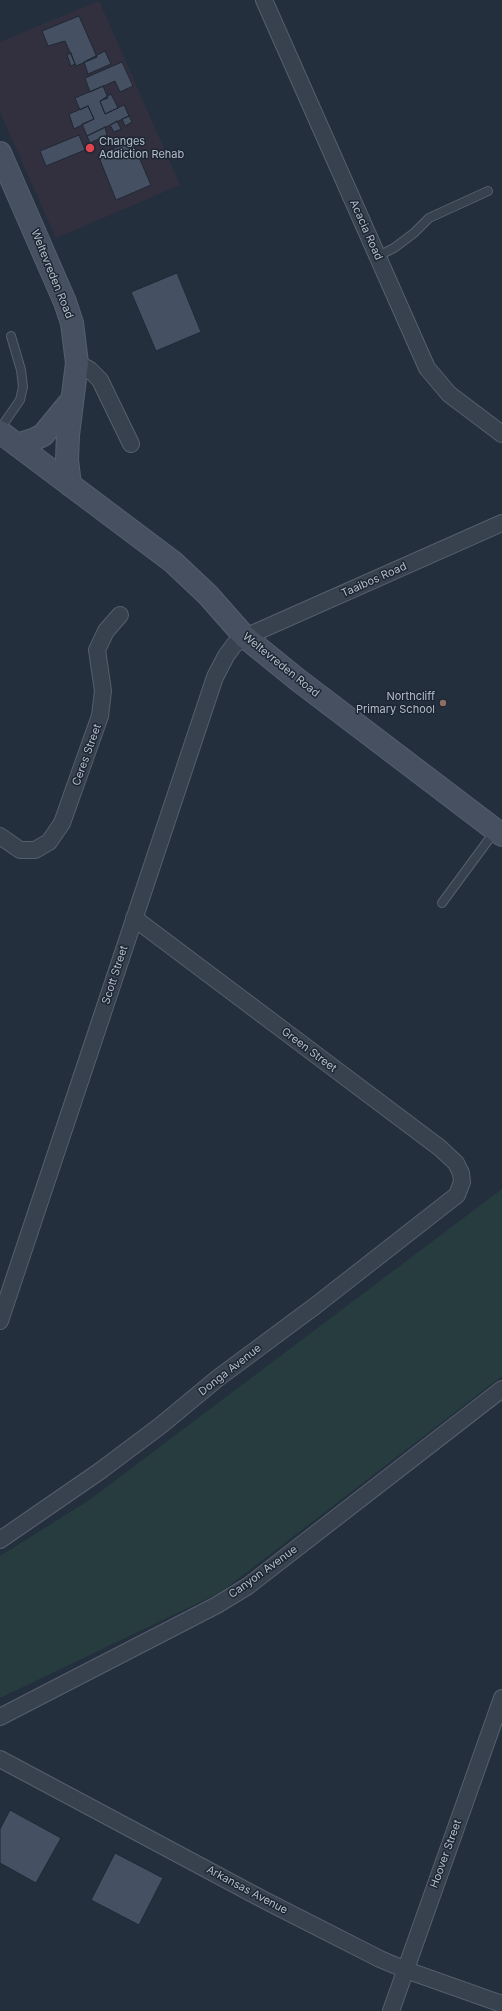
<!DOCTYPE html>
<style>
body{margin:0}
canvas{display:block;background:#242f3e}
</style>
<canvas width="502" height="2011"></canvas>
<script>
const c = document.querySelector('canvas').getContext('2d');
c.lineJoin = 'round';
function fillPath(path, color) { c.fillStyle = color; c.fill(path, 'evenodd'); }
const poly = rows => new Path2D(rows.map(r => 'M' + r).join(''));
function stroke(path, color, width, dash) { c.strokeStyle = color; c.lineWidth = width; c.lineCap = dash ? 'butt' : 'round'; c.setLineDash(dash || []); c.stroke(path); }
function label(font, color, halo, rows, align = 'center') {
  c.font = font + ' Inter,sans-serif'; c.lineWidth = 3; c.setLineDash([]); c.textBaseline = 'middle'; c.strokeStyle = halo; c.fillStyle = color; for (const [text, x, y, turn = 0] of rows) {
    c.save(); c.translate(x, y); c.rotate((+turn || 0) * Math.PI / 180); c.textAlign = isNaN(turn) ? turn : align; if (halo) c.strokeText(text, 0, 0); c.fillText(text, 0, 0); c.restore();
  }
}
fillPath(poly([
 [99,1,180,185,56,238,0,112,0,42]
]), '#32303f');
fillPath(poly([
 [502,1189,502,1376,221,1592,0,1698,0,1556,88,1501]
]), '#263c3f');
const building = poly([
 [79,16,97,57,76,66,65,41,48,46,42,31,79,16],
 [105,51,111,64,88,74,84,62,105,51],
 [71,53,75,64,71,66,67,55,71,53],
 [122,62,133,86,120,92,115,81,90,92,85,78,122,62],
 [103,86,108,98,100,101,105,114,124,105,129,116,87,136,82,124,94,119,88,106,80,110,75,98,103,86],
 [111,94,118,108,105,114,100,101,111,94],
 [88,106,94,119,74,129,69,114,88,106],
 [129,116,132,122,125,126,122,119,129,116],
 [117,121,121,129,114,132,110,125,117,121],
 [105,127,107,135,90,143,87,136,105,127],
 [79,135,85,150,46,166,40,151,79,135],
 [132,141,151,185,116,200,98,155,132,141],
 [177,273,201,332,156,351,131,292,177,273],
 [10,1810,61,1838,36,1883,0,1863,0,1829,10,1810],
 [115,1853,163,1878,139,1925,91,1900,115,1853]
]);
fillPath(building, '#455162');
stroke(building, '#1f2835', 1);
const lane = poly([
 [378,256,394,248,414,233,429,218,488,191],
 [0,429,20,400,23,387,21,370,11,336],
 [442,903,495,831]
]);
const street = poly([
 [264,0,427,368,449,394,502,434],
 [77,363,90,370,100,380,131,444],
 [0,836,20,850,35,850,49,842,62,823,100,716,103,691,97,650,106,631,120,615],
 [0,1321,215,677,226,656,234,645,245,637,502,523],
 [0,1540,100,1471,160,1426,218,1378,315,1306,457,1195,462,1182,461,1173,456,1163,440,1148,134,918],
 [0,1717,217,1605,248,1586,502,1389],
 [0,1759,264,1900,380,1959,406,1970,502,2004],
 [391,2011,502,1698]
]);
const secondary = poly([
 [0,153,65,302,72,323,77,363,68,435,67,460,70,485],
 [0,432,173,562,208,595,245,637,298,680,502,835],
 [17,445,33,440,43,435,71,401]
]);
stroke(lane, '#565f6c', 10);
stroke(street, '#565f6c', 18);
stroke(secondary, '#565f6c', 24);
stroke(lane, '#38414e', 8);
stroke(street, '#38414e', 16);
stroke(secondary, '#465061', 22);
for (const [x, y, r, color] of [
 [90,148,5,"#e0444e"],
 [443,703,4,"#8d6e63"]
]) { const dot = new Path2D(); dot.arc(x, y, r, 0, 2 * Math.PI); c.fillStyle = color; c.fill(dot); stroke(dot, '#1d2633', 1.5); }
label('11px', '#b4bcc9', '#1d2633', [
 ["Changes",99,142],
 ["Addiction Rehab",99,155],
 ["Northcliff",435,697,"right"],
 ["Primary School",435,710,"right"]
], 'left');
label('11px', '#b4bcc9', '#1d2633', [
 ["Acacia Road",366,230,66],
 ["Weltevreden Road",52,274,68],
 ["Taaibos Road",374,580,-24],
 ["Weltevreden Road",281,665,39],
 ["Ceres Street",87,755,-70],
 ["Scott Street",115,975,-72],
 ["Green Street",309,1050,37],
 ["Donga Avenue",230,1370,-38],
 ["Canyon Avenue",263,1572,-36],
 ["Hoover Street",446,1854,-70],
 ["Arkansas Avenue",247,1890,28]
]);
</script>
